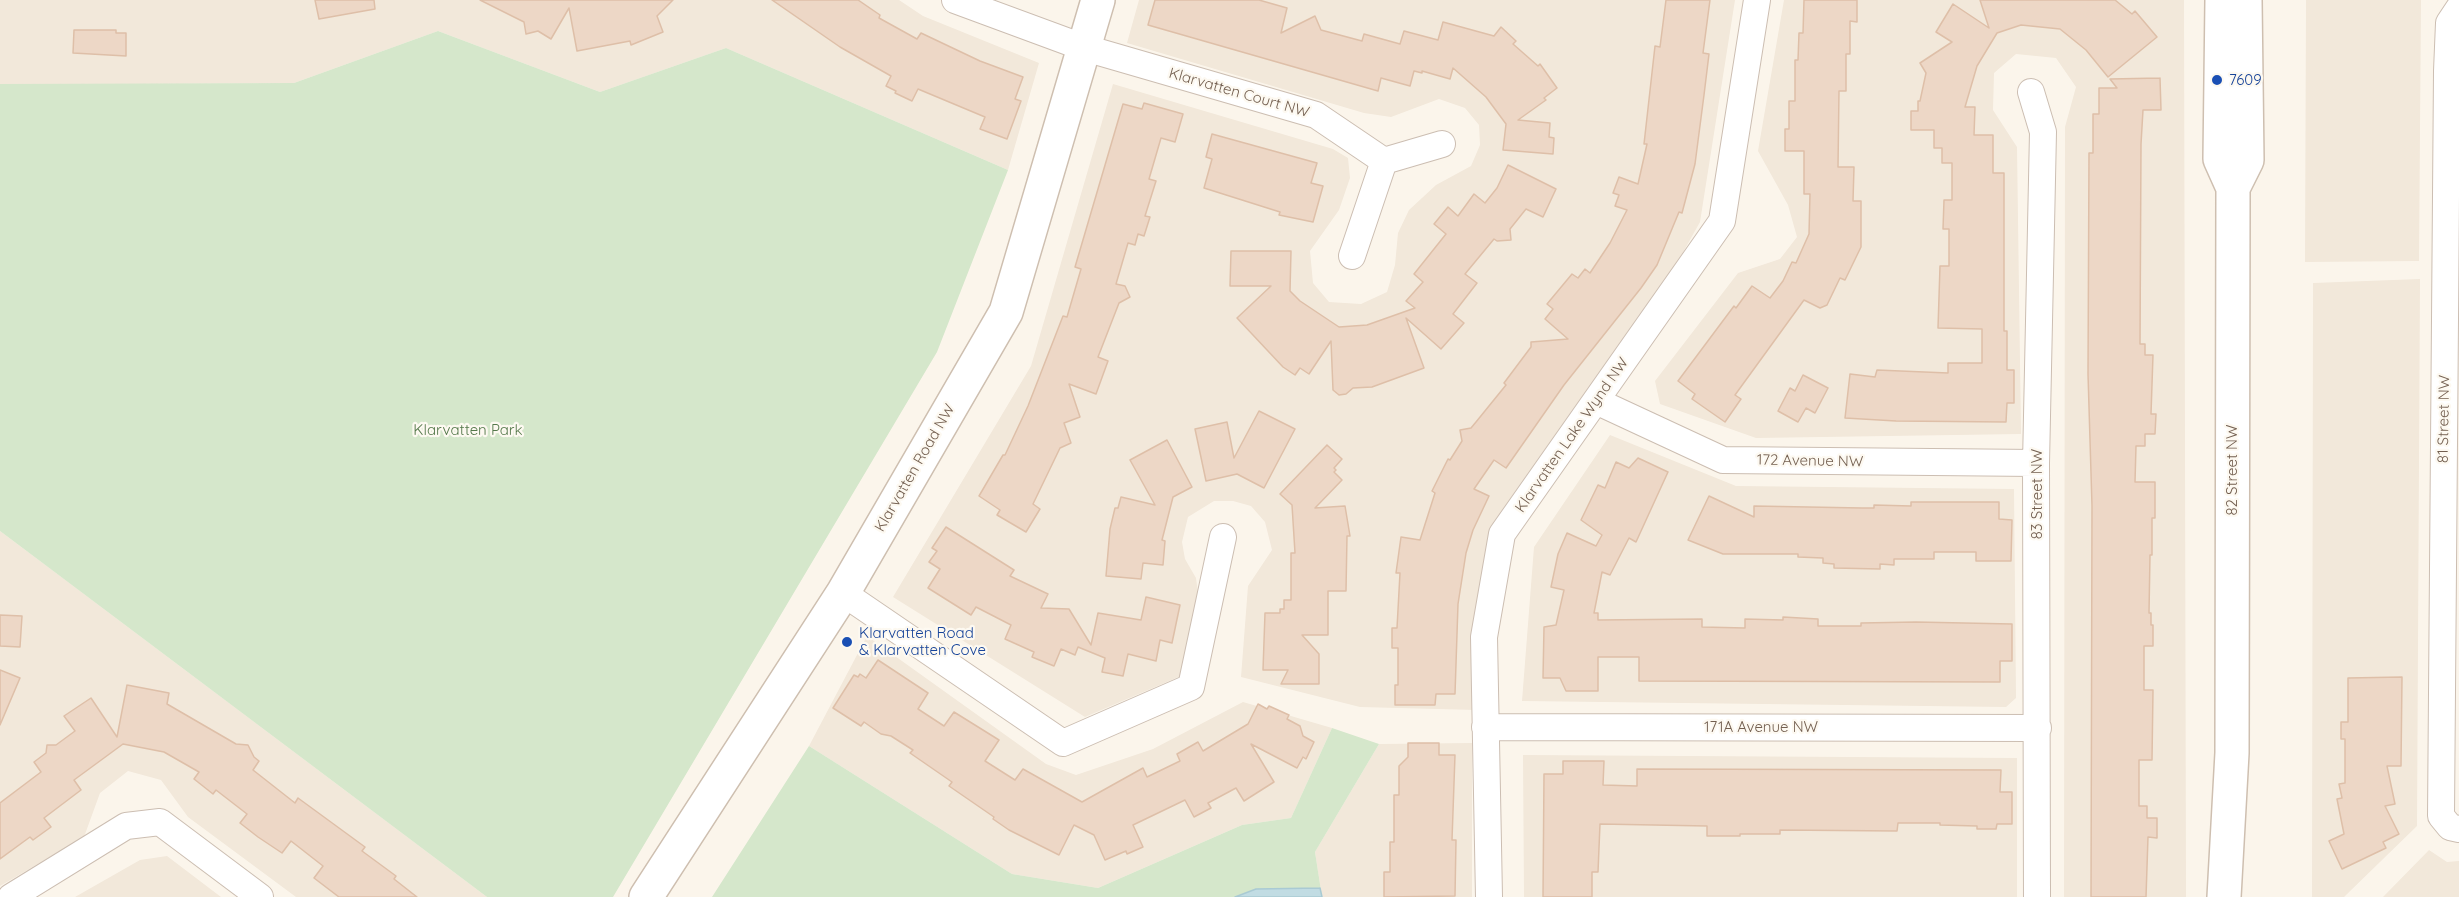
<!DOCTYPE html>
<style>
body{margin:0}
canvas{display:block;background:#fbf5eb}
</style>
<canvas width="2459" height="897"></canvas>
<script>
const c = document.querySelector('canvas').getContext('2d');
c.lineJoin = 'round';
function fillPath(path, color) { c.fillStyle = color; c.fill(path, 'evenodd'); }
const poly = rows => new Path2D(rows.map(r => 'M' + r).join(''));
function stroke(path, color, width, dash) { c.strokeStyle = color; c.lineWidth = width; c.lineCap = dash ? 'butt' : 'round'; c.setLineDash(dash || []); c.stroke(path); }
function label(font, color, halo, rows, align = 'center') {
  c.font = font + ' Quicksand,sans-serif'; c.lineWidth = 4.5; c.setLineDash([]); c.textBaseline = 'middle'; c.strokeStyle = halo; c.fillStyle = color; for (const [text, x, y, turn = 0] of rows) {
    c.save(); c.translate(x, y); c.rotate((+turn || 0) * Math.PI / 180); c.textAlign = isNaN(turn) ? turn : align; if (halo) c.strokeText(text, 0, 0); c.fillText(text, 0, 0); c.restore();
  }
}
fillPath(poly([
 [0,0,899,0,923,16,1039,63,1008,170,726,48,600,92,438,31,294,83,0,85],
 [1139,0,1735,0,1700,222,1663,288,1489,544,1476,710,1360,707,1241,677,1248,586,1272,550,1265,522,1251,506,1233,501,1214,501,1188,517,1182,542,1185,559,1196,578,1199,601,1183,675,1085,717,893,597,1031,366,1113,84,1333,149,1348,158,1350,178,1339,210,1310,251,1313,283,1329,302,1361,304,1387,292,1395,265,1398,233,1409,210,1436,185,1471,166,1480,145,1479,125,1465,108,1439,99,1391,117,1364,113,1127,43],
 [1784,0,2184,0,2186,897,2064,897,2065,127,2076,87,2056,58,2016,54,1994,73,1993,110,2017,147,2021,434,1756,438,1660,404,1655,381,1738,273,1780,259,1797,237,1788,205,1758,151],
 [2306,0,2421,0,2419,261,2305,262],
 [2420,279,2417,826,2344,897,2312,897,2313,283],
 [1610,435,1736,486,2014,489,2016,698,2006,707,1522,701,1534,547],
 [0,531,487,897,296,897,188,817,161,780,128,771,100,793,84,837,0,886],
 [867,636,1046,764,1076,775,1153,749,1243,702,1332,728,1291,818,1242,825,1098,888,1012,874,809,746],
 [1472,743,1472,897,1322,897,1315,852,1379,744],
 [1523,755,2017,758,2017,897,1524,897],
 [2429,850,2447,862,2459,861,2459,897,2383,897],
 [167,856,221,897,75,897,140,860]
]), '#f2e8da');
fillPath(poly([
 [438,31,600,92,726,48,1008,170,937,352,613,897,487,897,0,531,0,84,294,83],
 [1332,728,1379,744,1315,852,1322,897,712,897,809,746,1012,874,1098,888,1242,825,1291,818]
]), '#d5e7cb');
const water = poly([
 [1320,888,1322,897,1235,897,1256,889,1320,888]
]);
fillPath(water, '#c1dce3');
stroke(water, '#a9cad3', 1.5);
const building = poly([
 [315,0,374,0,375,9,319,19,315,0],
 [480,0,673,0,657,16,663,32,631,45,630,41,577,51,569,8,551,39,538,31,526,34,524,22,480,0],
 [772,0,858,0,880,15,879,18,917,39,921,33,980,61,1023,77,1015,99,1021,101,1007,139,980,129,985,117,918,89,912,101,895,93,896,91,886,86,891,76,840,47,772,0],
 [1155,0,1259,0,1287,8,1281,33,1315,16,1321,30,1362,41,1364,34,1400,44,1404,31,1438,40,1443,22,1494,36,1501,27,1516,41,1513,44,1538,66,1540,64,1557,88,1544,98,1546,100,1518,120,1550,123,1549,137,1554,138,1553,154,1503,150,1506,124,1486,97,1453,68,1450,79,1422,71,1422,73,1414,71,1410,86,1381,78,1378,91,1148,25,1155,0],
 [1666,0,1710,0,1703,53,1709,54,1704,95,1695,164,1682,213,1679,212,1657,265,1641,288,1564,385,1506,468,1494,460,1474,489,1489,496,1473,530,1466,553,1458,604,1455,694,1436,694,1435,705,1395,705,1395,685,1398,685,1398,648,1392,648,1392,628,1397,628,1400,573,1396,573,1401,537,1420,540,1435,493,1432,491,1448,459,1450,460,1462,441,1460,430,1471,428,1476,422,1506,385,1504,383,1531,347,1531,342,1568,339,1545,319,1553,309,1547,304,1572,274,1578,278,1585,269,1590,273,1610,243,1627,210,1615,206,1619,195,1613,193,1619,177,1638,184,1647,144,1644,144,1655,46,1660,47,1666,0],
 [1804,0,1857,0,1857,22,1850,21,1850,54,1846,54,1846,91,1839,91,1838,167,1854,167,1853,201,1861,201,1861,247,1845,280,1840,278,1827,305,1820,308,1804,300,1735,395,1741,399,1725,422,1692,399,1695,394,1678,381,1734,306,1736,308,1752,286,1770,298,1783,281,1792,262,1796,263,1809,234,1810,194,1804,194,1804,151,1785,151,1785,129,1789,129,1789,101,1795,101,1795,60,1798,60,1799,33,1803,33,1804,0],
 [1980,0,2115,0,2132,14,2135,11,2157,37,2108,77,2086,50,2060,29,2021,25,1997,33,1977,66,1965,107,1975,107,1974,135,1993,135,1993,173,2004,173,2004,331,2007,331,2007,370,2014,370,2014,403,2007,403,2006,422,1896,421,1845,418,1850,374,1875,377,1877,370,1948,373,1948,363,1982,363,1982,329,1938,328,1940,266,1949,266,1949,229,1943,229,1944,200,1952,200,1952,163,1942,163,1942,148,1934,148,1934,130,1911,130,1911,111,1918,111,1918,101,1920,101,1926,73,1920,63,1952,42,1936,32,1953,4,1989,28,1980,0],
 [74,30,116,30,116,33,126,33,126,56,73,53,74,30],
 [2160,78,2161,110,2143,110,2141,144,2140,344,2145,344,2145,355,2153,355,2151,414,2156,414,2155,434,2145,434,2145,446,2136,446,2135,482,2155,482,2155,518,2152,518,2152,555,2150,555,2149,613,2151,613,2151,625,2153,625,2153,646,2144,646,2144,690,2153,690,2152,760,2139,760,2139,806,2147,806,2147,818,2157,818,2157,838,2148,837,2146,897,2091,897,2092,506,2088,374,2089,153,2093,153,2093,114,2099,114,2099,88,2117,88,2110,79,2160,78],
 [1144,103,1183,114,1175,142,1161,138,1149,179,1156,181,1145,216,1150,217,1144,236,1138,234,1135,245,1128,243,1116,284,1125,286,1130,297,1119,303,1098,357,1108,361,1096,394,1069,384,1080,417,1064,423,1071,443,1060,448,1033,504,1040,509,1026,532,997,515,1000,510,979,496,1003,455,1005,455,1028,406,1063,316,1067,317,1081,269,1075,267,1123,104,1142,109,1144,103],
 [1212,134,1317,163,1311,183,1323,186,1313,222,1279,215,1280,212,1204,188,1212,159,1206,157,1212,134],
 [1508,165,1556,189,1543,217,1526,209,1510,229,1511,240,1497,241,1494,239,1465,274,1477,283,1453,314,1464,323,1441,349,1406,318,1424,368,1372,387,1353,388,1346,394,1339,395,1333,390,1331,341,1309,374,1300,368,1295,375,1283,367,1237,318,1271,286,1230,286,1231,251,1291,251,1290,291,1300,301,1339,327,1367,325,1415,308,1406,301,1423,282,1414,274,1446,234,1434,224,1448,207,1458,216,1474,194,1485,203,1497,188,1508,165],
 [1803,375,1828,388,1815,413,1806,408,1798,422,1778,411,1790,388,1795,391,1803,375],
 [1259,411,1295,429,1264,488,1237,474,1206,481,1195,429,1227,422,1234,458,1259,411],
 [1167,440,1192,487,1173,497,1162,540,1165,541,1163,565,1143,563,1141,579,1106,576,1110,529,1115,508,1118,508,1121,497,1155,505,1130,460,1167,440],
 [1327,445,1342,459,1334,468,1336,470,1334,472,1342,480,1315,508,1345,506,1350,536,1347,536,1346,591,1328,591,1328,635,1302,635,1319,654,1319,684,1281,684,1288,670,1263,670,1265,613,1280,613,1280,609,1284,609,1284,600,1291,600,1291,553,1295,553,1292,505,1280,494,1327,445],
 [1638,458,1668,472,1636,542,1629,538,1610,575,1602,572,1594,613,1598,613,1598,620,1702,619,1702,627,1745,628,1745,619,1783,620,1783,617,1818,619,1818,626,1861,626,1861,623,1916,622,2012,624,2012,661,2000,661,2000,682,1639,681,1639,657,1598,657,1598,691,1566,691,1560,678,1543,678,1544,627,1556,625,1564,590,1551,587,1558,554,1567,533,1596,546,1602,535,1581,520,1598,485,1605,488,1616,462,1629,468,1638,458],
 [1709,496,1754,517,1754,506,1862,508,1874,508,1874,505,1911,506,1911,502,1999,502,1999,519,2012,520,2011,561,1976,561,1976,552,1934,552,1934,559,1894,559,1894,565,1880,564,1880,569,1834,568,1834,564,1823,563,1823,558,1798,557,1798,554,1723,554,1688,540,1709,496],
 [946,527,1014,570,1010,576,1048,594,1041,608,1069,609,1091,645,1098,613,1141,620,1146,597,1180,605,1172,643,1160,640,1156,661,1128,654,1123,676,1102,672,1105,658,1078,647,1075,655,1061,649,1054,666,1032,657,1034,652,1005,639,1011,625,976,607,971,615,928,588,940,569,929,562,937,551,932,548,946,527],
 [0,615,22,616,20,647,0,646,0,615],
 [878,660,928,693,918,709,944,726,954,712,999,740,985,761,1015,780,1023,769,1082,802,1143,768,1147,777,1180,761,1177,754,1198,742,1203,751,1248,724,1258,704,1267,709,1269,706,1289,715,1287,719,1300,726,1303,736,1314,742,1306,759,1303,757,1297,768,1251,744,1274,782,1244,801,1236,788,1208,803,1211,808,1194,817,1185,800,1133,825,1143,847,1127,854,1126,851,1105,860,1094,835,1074,825,1059,855,1009,830,993,819,994,817,949,786,952,782,910,753,913,750,891,736,881,734,864,722,861,726,833,708,854,675,858,677,860,674,866,678,878,660],
 [0,670,20,678,0,725,0,670],
 [2402,677,2401,766,2387,766,2395,804,2385,806,2399,834,2383,842,2386,848,2342,869,2329,841,2344,834,2337,799,2342,798,2339,784,2345,783,2345,739,2341,739,2341,722,2348,722,2348,678,2402,677],
 [127,685,169,693,167,704,236,744,248,745,254,757,259,761,253,770,295,803,298,798,365,847,362,851,396,876,394,879,417,897,339,897,314,878,323,866,291,841,282,853,258,837,240,823,247,814,216,790,213,794,194,779,199,772,164,752,123,744,74,780,81,790,44,818,51,827,33,840,30,837,0,859,0,803,41,772,34,762,46,753,47,745,56,745,75,731,64,716,91,698,117,737,127,685],
 [1408,743,1439,743,1439,755,1455,755,1452,840,1456,840,1455,896,1384,897,1384,872,1390,872,1390,842,1394,842,1394,795,1399,795,1399,766,1408,757,1408,743],
 [1563,761,1604,761,1603,785,1637,786,1637,769,2001,770,2000,792,2012,792,2012,824,1997,824,1996,829,1977,829,1977,826,1940,825,1940,823,1898,823,1897,831,1780,830,1780,834,1740,834,1740,836,1707,836,1707,826,1600,824,1598,872,1592,872,1592,897,1543,897,1544,774,1563,774,1563,761]
]);
fillPath(building, '#edd7c6');
stroke(building, '#debfa8', 1.5);
const street = poly([
 [955,0,1085,48,1316,115,1384,161],
 [2459,8,2449,23,2447,71,2441,816,2450,827,2459,829],
 [2031,92,2043,132,2036,463,2037,897],
 [1352,256,1384,161,1442,144],
 [1596,401,1723,460,2036,463],
 [843,593,1063,743,1191,687,1223,537],
 [1485,727,2038,728],
 [11,897,126,826,160,822,260,897],
 [1489,897,1484,637,1502,534,1722,221,1757,0]
]);
const secondary = poly([
 [2222,0,2220,159,2233,188,2232,753,2224,897],
 [2233,188,2247,160,2245,0],
 [646,897,843,593,1006,312,1098,0]
]);
stroke(street, '#ccbeb2', 28);
stroke(secondary, '#cebfb0', 36);
stroke(street, '#fff', 26);
stroke(secondary, '#fff', 33);
for (const [x, y, r, color] of [
 [2217,80,6,"#1a4fb4"],
 [847,642,6,"#1a4fb4"]
]) { const dot = new Path2D(); dot.arc(x, y, r, 0, 2 * Math.PI); c.fillStyle = color; c.fill(dot); stroke(dot, '#fdf9f1', 2); }
label('15px', '#164399', '#fdf9f1', [
 ["7609",2229,80],
 ["Klarvatten Road",859,633],
 ["& Klarvatten Cove",859,650]
], 'left');
label('15px', '#735f50', '#fdf9f1', [
 ["Klarvatten Court NW",1239,93,16],
 ["81 Street NW",2444,419,-89],
 ["Klarvatten Lake Wynd NW",1572,435,-55],
 ["172 Avenue NW",1810,461,1],
 ["Klarvatten Road NW",915,468,-60],
 ["82 Street NW",2232,470,-90],
 ["83 Street NW",2037,494,-90],
 ["171A Avenue NW",1761,727]
]);
label('15px', '#54784a', '#fdf9f1', [
 ["Klarvatten Park",468,430]
]);
</script>
